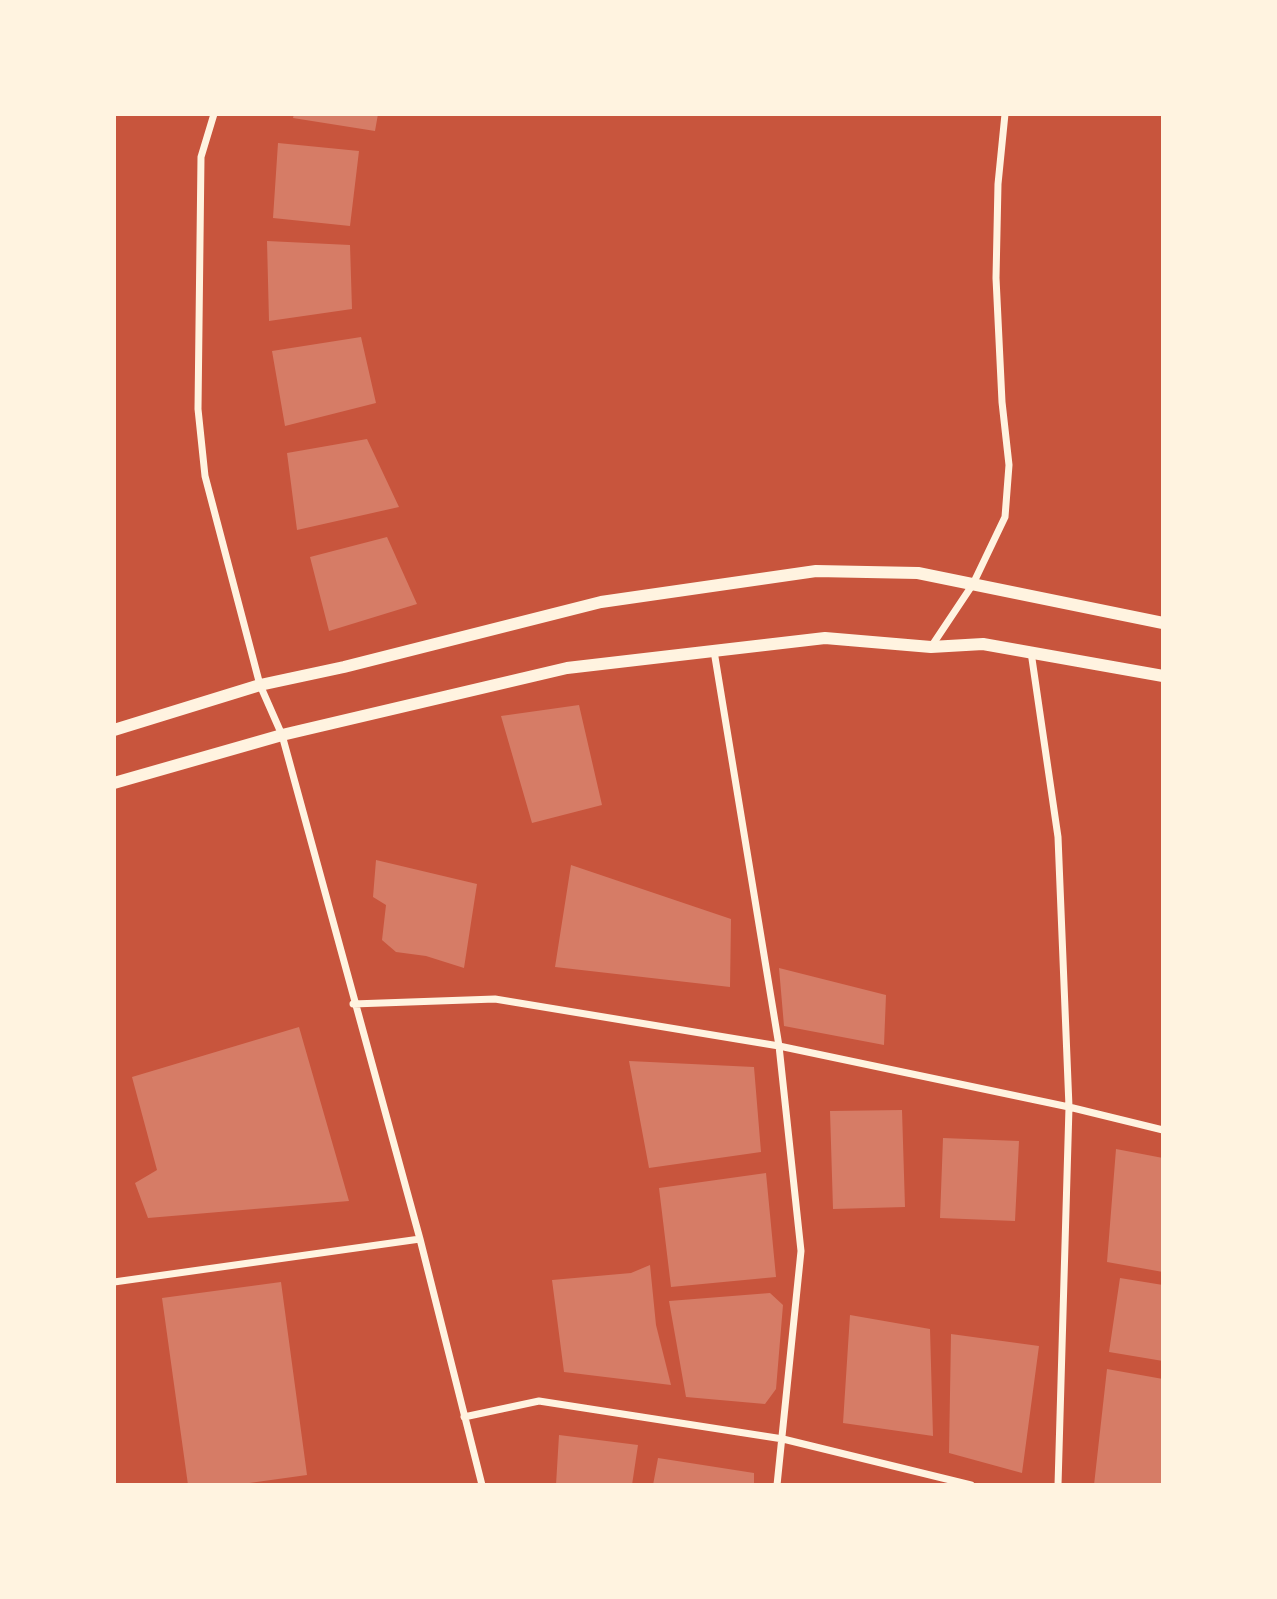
<!DOCTYPE html>
<style>
body{margin:0}
#map{position:relative;width:1277px;height:1599px;overflow:hidden;background:#c8553d;font-family:Jost,sans-serif}
canvas{display:block}
.frame{position:absolute;inset:0;border:116px solid #fff3e0;pointer-events:none}
</style>
<div id="map">
<canvas width="1277" height="1599"></canvas>
<div class="frame"></div>
</div>
<script>
const c = document.querySelector('canvas').getContext('2d');
c.lineJoin = 'round';
function fillPath(path, color) { c.fillStyle = color; c.fill(path, 'evenodd'); }
const poly = rows => new Path2D(rows.map(r => 'M' + r).join(''));
function stroke(path, color, width, dash) { c.strokeStyle = color; c.lineWidth = width; c.lineCap = dash ? 'butt' : 'round'; c.setLineDash(dash || []); c.stroke(path); }
fillPath(poly([
 [294,114,378,114,375,131,293,118],
 [278,143,359,151,350,226,273,218],
 [267,241,350,245,352,309,269,321],
 [361,337,376,403,285,426,272,351],
 [367,439,399,507,297,530,287,453],
 [387,537,417,604,329,631,310,557],
 [579,705,602,805,532,823,501,716],
 [376,860,477,884,464,968,426,956,396,952,382,940,386,905,373,897],
 [571,865,731,919,730,987,555,967],
 [779,968,886,995,884,1045,784,1026],
 [299,1027,349,1201,148,1218,135,1183,157,1170,132,1077],
 [629,1061,754,1067,761,1152,649,1168],
 [902,1110,905,1207,833,1209,830,1111],
 [943,1138,1019,1141,1015,1221,940,1218],
 [1116,1149,1163,1158,1163,1272,1107,1262],
 [766,1173,776,1277,671,1287,659,1188],
 [650,1265,656,1325,671,1385,564,1372,552,1280,631,1273],
 [1120,1278,1163,1285,1163,1361,1109,1352],
 [281,1282,307,1475,235,1485,188,1485,162,1298],
 [770,1293,783,1305,776,1389,765,1404,686,1397,669,1301],
 [850,1315,930,1329,933,1436,843,1423],
 [951,1334,1039,1346,1022,1473,949,1453],
 [1107,1369,1163,1379,1163,1485,1094,1485],
 [559,1435,638,1445,632,1485,556,1485],
 [658,1458,754,1473,754,1485,653,1485]
]), '#d67c66');
stroke(poly([
 [214,114,201,157,198,409,205,476,260,685,282,735,420,1239,482,1485],
 [931,647,973,584,1005,517,1009,465,1002,402,996,278,998,184,1005,114],
 [714,651,779,1046,801,1251,777,1485],
 [1031,652,1058,837,1069,1107,1058,1485],
 [353,1004,495,999,779,1046,1069,1107,1163,1130],
 [114,1282,420,1239],
 [464,1417,539,1401,783,1439,971,1485]
]), '#fff3e0', 7);
stroke(poly([
 [114,730,260,685,344,667,601,602,816,571,918,573,1163,623],
 [114,783,282,735,567,668,825,638,931,647,983,644,1163,676]
]), '#fff3e0', 12);
</script>
